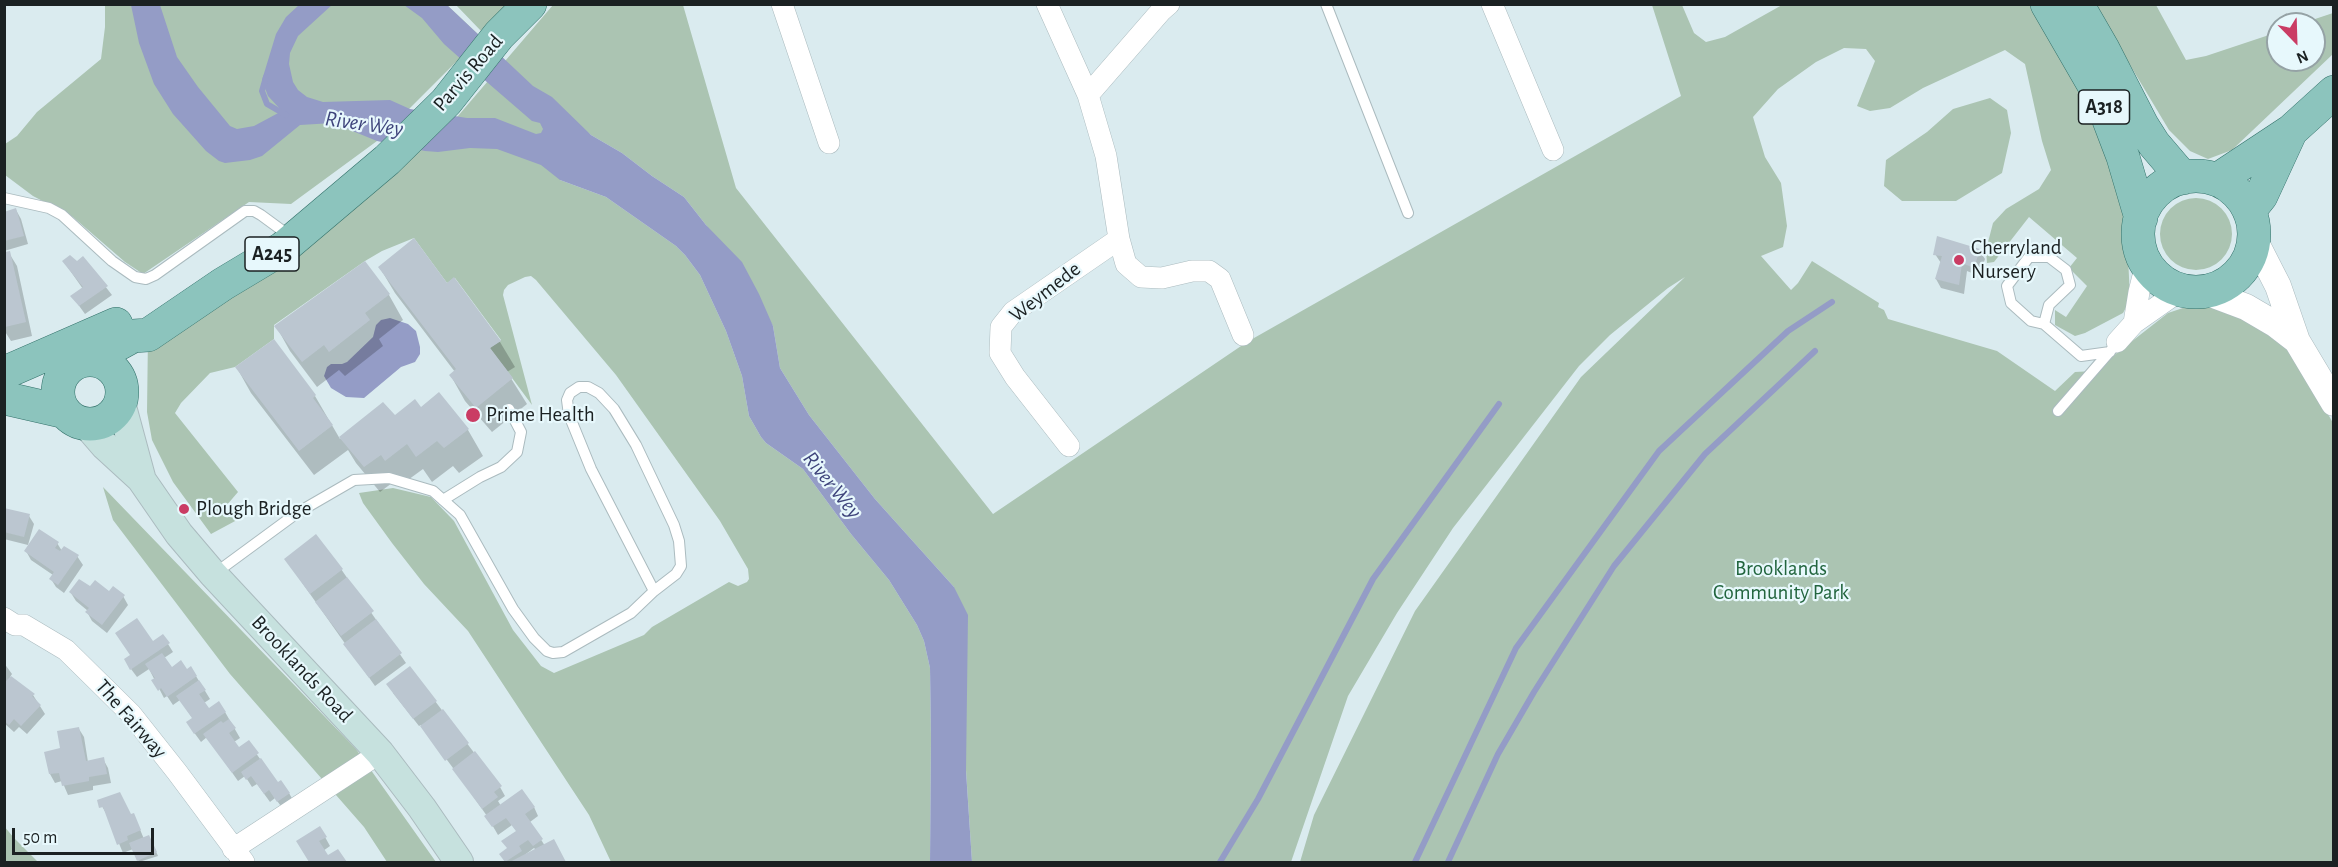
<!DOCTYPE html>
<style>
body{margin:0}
#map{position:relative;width:2338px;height:867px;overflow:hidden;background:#daebef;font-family:"Alegreya Sans",sans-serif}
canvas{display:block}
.frame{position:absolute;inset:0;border:6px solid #1b2122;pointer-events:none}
.north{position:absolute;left:2266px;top:12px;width:60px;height:60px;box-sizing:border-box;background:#e7f8fc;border:2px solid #95a2a5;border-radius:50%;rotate:157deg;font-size:16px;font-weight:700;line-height:24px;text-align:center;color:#1b2122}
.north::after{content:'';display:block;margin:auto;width:21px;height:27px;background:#ca3c64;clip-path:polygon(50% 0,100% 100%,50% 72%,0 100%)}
.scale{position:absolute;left:12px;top:828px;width:142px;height:27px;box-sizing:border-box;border:3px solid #1b2122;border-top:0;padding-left:8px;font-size:18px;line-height:21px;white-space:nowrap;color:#1b2122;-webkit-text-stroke:4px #e7f8fc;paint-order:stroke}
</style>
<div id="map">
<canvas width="2338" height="867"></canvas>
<div class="frame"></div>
<div class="north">N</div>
<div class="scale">50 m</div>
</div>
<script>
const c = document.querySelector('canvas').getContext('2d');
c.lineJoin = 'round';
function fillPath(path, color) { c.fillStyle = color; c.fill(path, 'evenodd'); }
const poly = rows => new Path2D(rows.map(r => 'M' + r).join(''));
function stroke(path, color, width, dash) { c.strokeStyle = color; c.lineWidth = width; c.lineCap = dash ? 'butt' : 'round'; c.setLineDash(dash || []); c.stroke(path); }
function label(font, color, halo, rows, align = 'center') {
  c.font = font + ' "Alegreya Sans",sans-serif'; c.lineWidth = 4.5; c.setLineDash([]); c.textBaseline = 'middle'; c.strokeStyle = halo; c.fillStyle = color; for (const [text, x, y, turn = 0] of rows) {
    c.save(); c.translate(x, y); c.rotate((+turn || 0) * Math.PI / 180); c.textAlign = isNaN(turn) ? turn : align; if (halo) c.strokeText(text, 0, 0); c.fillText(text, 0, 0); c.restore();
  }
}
fillPath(poly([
 [105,5,447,5,481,37,377,141,291,204,249,202,143,274,125,262,73,217,33,196,5,175,5,144,17,136,37,112,101,59,105,27],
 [456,5,516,5,482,32],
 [553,5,683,5,736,188,993,514,1247,342,1681,96,1652,5,1682,5,1694,33,1706,42,1725,37,1782,5,2039,5,2070,57,2130,217,2127,233,2130,300,2123,313,2085,333,2075,336,2055,325,2055,310,2066,317,2087,286,2069,268,2077,258,2029,217,1994,262,1987,263,1986,250,1993,223,2006,209,2039,189,2051,170,2042,141,2025,64,2005,50,1923,88,1890,108,1870,111,1857,106,1875,61,1866,49,1844,48,1816,62,1778,89,1753,117,1765,157,1781,183,1787,226,1783,247,1761,256,1791,290,1798,283,1812,261,1879,303,1878,307,1884,310,1888,319,1997,351,2055,391,2075,372,2094,371,2168,313,2192,305,2211,307,2258,324,2287,349,2304,372,2333,423,2333,862,1300,862,1314,815,1415,611,1581,377,1685,277,1668,288,1610,335,1579,366,1453,528,1397,613,1348,696,1291,862,972,862,954,587,875,499,809,415,780,368,773,326,706,225,684,197,652,176,622,153,591,135,579,126,560,180,606,197,676,246,685,255,700,275,726,331,742,376,749,416,761,437,766,443,803,469,851,534,889,580,917,625,924,641,930,668,931,738,930,862,611,862,589,815,468,631,424,584,392,543,363,503,359,493,393,488,431,497,454,521,513,630,541,666,554,673,644,635,652,627,729,582,738,586,747,582,749,579,748,569,720,521,616,375,536,280,531,276,525,277,508,285,504,290,503,295,532,405,490,348,501,340,455,278,447,283,414,238,382,251,365,261,274,325,274,339,235,367,210,373,181,403,175,413,238,492,226,506,237,520,211,534,173,482,152,440,147,412,148,335,458,116],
 [2094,5,2156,5,2186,60,2206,56,2278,32,2278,60,2314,60,2314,24,2300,24,2333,13,2333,54,2232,150,2208,159,2190,151,2169,130],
 [1990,98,2007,110,2011,133,2002,173,1956,201,1902,201,1884,186,1886,160,1927,132,1953,109],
 '2160 234a36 36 0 1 1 72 0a36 36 0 1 1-72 0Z',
 [103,487,356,749,436,862,387,862,364,827,230,674,113,520],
 [4,826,14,838,38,862,5,862]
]), '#abc4b2');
fillPath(poly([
 [333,4,298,36,290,53,289,64,293,82,298,90,307,97,323,102,390,100,410,109,467,118,495,118,536,134,541,133,543,129,540,123,532,121,488,83,444,44,422,18,404,5,447,5,533,86,552,97,591,135,622,153,652,176,684,197,706,225,742,262,759,294,773,326,780,368,809,415,875,499,954,587,968,615,966,771,972,862,930,862,931,738,930,668,924,641,917,625,889,580,851,534,803,469,766,443,761,437,749,416,742,376,726,331,700,275,685,255,676,246,606,197,560,180,541,165,497,149,470,148,438,152,425,151,377,141,333,123,300,125,262,156,250,160,225,163,219,161,206,151,173,114,154,84,139,43,131,5,160,5,177,57,198,87,230,126,237,129,254,126,282,111,268,96,262,80,276,34,286,17,299,5],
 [390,318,408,324,416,331,420,347,420,354,415,362,401,367,364,398,346,397,331,388,324,376,327,367,331,364,342,364,347,362,373,337,376,325,381,320]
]), '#949cc6');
fillPath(poly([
 [16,210,21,219,28,244,4,251,4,213],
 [1979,250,1985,259,1979,276,1967,271,1964,294,1941,288,1936,279,1941,263,1935,254],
 [9,253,17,266,32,336,11,341,4,330,4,254],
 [83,258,112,295,85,314,72,296,83,289,64,262,77,263],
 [365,263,389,295,403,320,379,339,383,346,345,376,339,370,317,387,290,351,276,326],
 [380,268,500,342,515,367,507,372,527,404,492,432,465,401,451,376,455,372,395,293],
 [274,341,315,396,340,439,383,404,394,418,421,409,439,394,468,430,483,456,459,473,453,466,432,482,423,469,401,485,396,480,380,492,356,463,348,450,314,475,251,393,237,368],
 [4,509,29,516,34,524,28,545,4,539],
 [57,543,62,551,77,556,83,565,64,593,56,587,51,579,53,575,31,560,26,551],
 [286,560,341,569,406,663,375,686],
 [71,593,109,593,123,596,128,605,107,633,92,621,87,612,88,611,76,601],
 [152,643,168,644,173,652,164,658,171,669,186,671,191,668,210,699,204,703,209,710,225,712,240,738,234,742,238,749,248,742,278,784,289,793,294,802,283,809,275,798,270,802,257,784,252,787,245,776,238,781,207,737,201,742,193,731,193,719,180,700,173,705,167,696,164,698,149,669,137,677,131,669],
 [4,663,12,674,10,677,33,695,45,714,27,734,19,727,14,732,4,723],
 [393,693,435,701,500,787,505,796,498,801,501,806,534,807,538,816,530,822,545,846,559,850,565,862,505,862,501,854,508,849,517,832,512,825,498,835,487,816,453,768,421,725,419,726],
 [534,848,536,850,527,855,526,854],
 [79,729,84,737,88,762,103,759,108,768,111,783,93,786,93,790,68,795,62,781,55,783,50,774,62,750],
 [99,801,131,816,134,815,144,839,151,840,158,856,139,862,133,849,123,853,107,815],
 [320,828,330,846,323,851,327,857,338,851,345,862,310,862,298,842]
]), '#0003');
stroke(poly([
 [266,77,262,91,267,104,286,115],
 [1220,862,1258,799,1373,579,1499,404],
 [1415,862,1516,648,1659,451,1788,331,1832,302],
 [1448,862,1498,754,1534,692,1614,566,1705,454,1815,351]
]), '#949cc6', 6);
fillPath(poly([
 [16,208,24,236,4,241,4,212],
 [1937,236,1980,249,1974,268,1962,263,1959,285,1935,279,1942,256,1933,255],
 [414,238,447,283,454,277,501,341,490,348,513,378,476,408,449,375,456,369,378,267],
 [10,251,26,322,5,327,5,252],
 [70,255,77,261,83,256,108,286,79,306,70,296,83,287,62,261],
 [365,261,390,294,365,313,370,320,329,352,324,345,302,362,274,326],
 [274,339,316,395,313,398,333,425,299,451,235,367],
 [439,392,469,429,444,448,437,441,416,457,407,444,385,461,381,455,364,467,339,437,383,402,395,415,415,399,421,407],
 [4,508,30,514,24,537,4,532],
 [39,529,59,542,55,548,60,551,64,546,79,555,58,585,49,579,54,572,24,551],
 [316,534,343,569,310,594,284,559],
 [347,577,374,611,341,636,315,602],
 [79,579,90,586,95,580,109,591,113,586,125,595,102,625,85,612,89,608,69,592],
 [137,618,153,641,163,634,170,643,130,670,124,659,130,655,115,633],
 [376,619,402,653,369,678,343,644],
 [162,653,172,667,181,660,187,669,191,666,197,676,167,697,161,688,158,691,151,680,155,678,145,664],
 [410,666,437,701,413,719,386,684],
 [11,676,35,694,32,696,41,705,21,726,14,719,9,725,4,721,4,683],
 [199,680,206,690,199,694,209,708,219,701,226,712,194,734,186,722,192,718,176,696],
 [443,709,469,743,445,761,420,726],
 [229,719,236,728,229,733,239,747,249,740,259,753,232,773,203,734,221,721,223,723],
 [79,727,86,761,104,757,107,774,89,777,89,781,62,786,59,773,49,774,44,752,60,748,57,731],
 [475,751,502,786,494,792,498,797,482,809,452,769],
 [261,758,278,782,281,780,290,793,277,802,269,790,264,794,251,776,246,780,241,772],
 [522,789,535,807,525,814,543,839,533,846,528,840,519,846,522,851,505,862,499,854,507,848,501,841,516,831,506,818,492,827,484,816],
 [120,792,131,814,134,813,141,830,127,836,128,840,117,845,103,807,99,808,97,800],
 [320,826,327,837,319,841,328,855,338,849,347,862,309,862,296,841],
 [149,835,157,852,137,861,129,843],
 [554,839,566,862,510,862]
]), '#bbc6d0');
const service = poly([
 [1326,4,1408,213],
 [4,198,49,208,62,215,112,261,135,277,146,279,155,275,245,211,254,211,261,215,291,237],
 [2044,324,2049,305,2070,285,2066,270,2049,257,2029,257,2007,286,2011,303,2031,321,2044,324,2081,356,2110,352],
 [2058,411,2112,349],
 [443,500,480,477,501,467,517,452,521,432,509,409],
 [214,574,297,513,354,480,389,478,433,491,460,515,513,609,534,638,547,651,553,653,563,652,631,613,654,591,676,574,681,566,679,541,674,525,636,445,614,409,599,393,588,387,579,387,570,393,567,400,569,415,591,469,654,591]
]);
const minor = poly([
 [782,4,829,143],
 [1047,4,1088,95,1106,156,1119,239,1126,264,1141,277,1162,278,1192,271,1209,271,1220,279,1243,335],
 [1492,4,1553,150],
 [1088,95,1161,11,1169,4],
 [2134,323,2139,292,2146,264],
 [2117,342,2134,323,2181,290],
 [1069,446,1015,377,1000,353,1001,327,1013,312,1119,239],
 [4,618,15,625,24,625,66,650,131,714,177,772,244,862],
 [233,849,380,753]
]);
const tertiary = poly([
 [2254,239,2278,286,2297,341,2334,403],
 [2206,292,2246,307,2275,324,2297,341]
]);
const secondary = poly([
 [121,403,141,477],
 [86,424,105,446,141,479,179,534,213,574,380,753,422,808,459,862]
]);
const primary = poly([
 [2047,4,2095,87,2107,115,2123,157,2141,218],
 [2077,4,2103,49,2142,125,2154,144,2183,178],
 '2138 234a58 58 0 1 1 116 0a58 58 0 1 1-116 0Z',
 [2217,180,2291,131,2334,92],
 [2249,211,2261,196,2291,131],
 [89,360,133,336,148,335,223,284,283,248,387,160,446,102,499,35,530,4],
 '58 392a32 32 0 1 1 64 0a32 32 0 1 1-64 0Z',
 [4,373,116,324],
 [4,398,65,412]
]);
stroke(service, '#abbbbf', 12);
stroke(minor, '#abbbbf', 22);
stroke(tertiary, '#abbbbf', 27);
stroke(secondary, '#abbbbf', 30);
stroke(primary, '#33716a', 34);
stroke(service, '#fff', 10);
stroke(minor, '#fff', 21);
stroke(tertiary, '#fff', 26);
stroke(secondary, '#c6e1de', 28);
stroke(primary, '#8cc4bd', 33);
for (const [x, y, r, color] of [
 [1959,260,6,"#ca3c64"],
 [473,415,8,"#ca3c64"],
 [184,509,6,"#ca3c64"]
]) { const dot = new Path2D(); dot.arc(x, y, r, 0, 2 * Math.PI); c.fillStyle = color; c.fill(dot); stroke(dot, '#e7f8fc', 2); }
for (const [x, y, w] of [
 [2104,107,51],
 [272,254,54]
]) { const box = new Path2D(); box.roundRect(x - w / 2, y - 17, w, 34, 4.5); c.fillStyle = '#e7f8fc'; c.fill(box); stroke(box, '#1b2122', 1.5); }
label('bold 20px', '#1b2122', null, [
 ["A318",2104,107],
 ["A245",272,254]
]);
label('21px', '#1b2122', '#e7f8fc', [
 ["Parvis Road",468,73,-49],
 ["Weymede",1045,292,-38],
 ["Brooklands Road",302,669,47],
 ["The Fairway",131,719,49]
]);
label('21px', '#1b2122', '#e7f8fc', [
 ["Cherryland",1971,248],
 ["Nursery",1971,272],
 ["Prime Health",486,415],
 ["Plough Bridge",196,509]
], 'left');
label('21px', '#22653e', '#e7f8fc', [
 ["Brooklands",1781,569],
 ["Community Park",1781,593]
]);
label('italic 22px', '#3e447b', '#e7f8fc', [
 ["River Wey",364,124,8],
 ["River Wey",832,485,51]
]);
</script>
